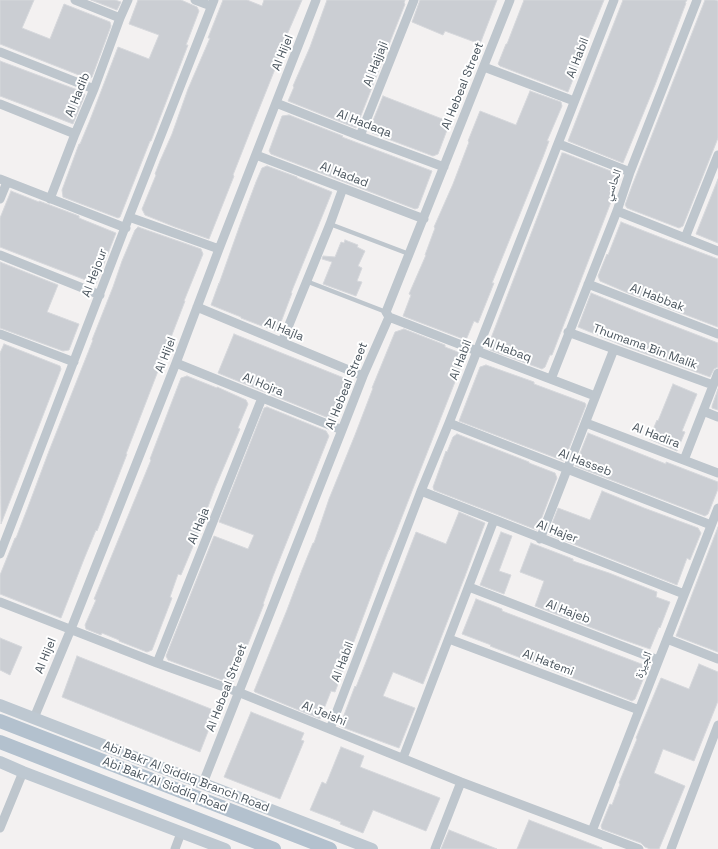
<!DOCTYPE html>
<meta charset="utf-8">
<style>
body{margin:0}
canvas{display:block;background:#f3f1f1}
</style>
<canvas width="718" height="849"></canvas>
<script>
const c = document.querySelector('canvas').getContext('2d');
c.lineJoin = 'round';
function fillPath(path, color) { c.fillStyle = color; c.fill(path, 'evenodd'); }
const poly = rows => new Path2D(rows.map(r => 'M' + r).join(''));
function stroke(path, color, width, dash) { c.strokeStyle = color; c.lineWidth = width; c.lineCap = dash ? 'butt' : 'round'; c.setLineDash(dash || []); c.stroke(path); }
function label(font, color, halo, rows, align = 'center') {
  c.font = font + ' "Space Grotesk","Noto Naskh Arabic",sans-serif'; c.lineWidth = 4; c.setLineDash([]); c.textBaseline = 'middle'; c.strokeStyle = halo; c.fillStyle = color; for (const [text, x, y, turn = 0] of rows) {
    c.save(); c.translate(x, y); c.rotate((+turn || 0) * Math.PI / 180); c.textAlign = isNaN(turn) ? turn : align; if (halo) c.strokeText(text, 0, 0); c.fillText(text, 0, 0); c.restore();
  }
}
const building = poly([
 [0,0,34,0,22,28,50,39,64,4,110,22,111,26,92,77,89,79,0,44,0,0],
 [91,0,115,0,121,2,117,10,91,0],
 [138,0,181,0,197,7,199,11,186,45,188,45,151,141,150,141,120,217,118,218,63,197,62,190,79,144,80,144,90,120,118,47,149,59,159,35,129,24,138,0],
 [223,0,247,0,262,6,264,0,302,0,280,51,281,52,275,69,255,119,233,175,234,176,209,239,175,227,145,215,142,209,156,175,155,174,160,161,172,134,188,89,210,38,208,38,223,0],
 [327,0,405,0,404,3,405,4,356,128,288,101,294,87,293,86,310,47,327,0],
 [420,0,497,0,480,44,445,31,443,35,412,22,420,0],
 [524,0,604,0,588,39,589,39,568,92,500,66,498,64,506,44,507,44,524,0],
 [623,0,687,0,685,3,686,3,655,85,623,163,568,141,623,0],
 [705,0,715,0,718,1,718,138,683,226,679,228,627,208,625,205,632,186,705,0],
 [0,61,83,92,85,95,73,124,24,105,0,96,0,61],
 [530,91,561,102,562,106,547,141,549,141,543,157,492,283,494,283,478,323,474,321,466,340,403,316,411,295,409,294,426,255,425,255,435,228,434,227,453,184,469,142,468,141,480,111,516,125,530,91],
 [383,96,450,122,438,154,433,156,372,133,370,128,383,96],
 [289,115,343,136,342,137,432,171,418,208,415,209,271,154,269,151,282,116,289,115],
 [562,153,564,153,621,175,621,176,552,355,550,355,545,367,542,369,490,350,488,346,562,153],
 [267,166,297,177,297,178,332,192,291,293,292,293,278,330,275,331,241,318,241,317,211,305,219,283,219,284,241,222,256,182,262,168,267,166],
 [718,179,718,243,696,234,718,179],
 [11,191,39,202,39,201,79,216,79,218,116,233,96,284,0,247,0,218,11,191],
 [621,222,662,238,718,259,718,327,628,293,600,281,598,276,607,254,608,255,621,222],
 [138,227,201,249,203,254,184,301,185,301,126,454,127,454,97,531,96,530,84,559,61,618,0,594,0,575,15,538,16,538,28,507,49,451,93,340,92,340,113,287,122,261,135,230,138,227],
 [345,240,358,245,357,247,365,251,358,266,362,268,357,281,362,282,356,296,323,284,332,262,322,259,323,256,335,257,341,242,344,243,345,240],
 [0,262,58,285,47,312,79,324,69,350,63,351,0,328,0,262],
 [591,293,648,316,718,343,718,367,714,369,710,377,624,346,578,327,591,293],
 [404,329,445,345,445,347,463,354,464,359,414,486,389,550,389,549,380,572,335,692,331,691,320,719,255,692,254,691,287,610,302,570,313,543,314,543,329,499,355,435,373,388,372,388,395,332,404,329],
 [234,334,344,378,348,384,335,417,331,419,218,373,234,334],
 [4,344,60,366,61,369,1,524,0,353,4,344],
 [486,365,534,382,534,384,585,403,586,405,564,461,459,421,480,367,486,365],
 [187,376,217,388,217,387,246,400,248,404,238,428,240,429,215,488,194,544,181,575,178,574,170,597,172,598,152,650,147,652,119,641,119,640,102,633,101,635,86,629,85,625,96,600,94,599,151,460,150,459,181,378,187,376],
 [673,384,697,394,682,431,685,432,677,451,649,439,657,420,658,421,673,384],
 [718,389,718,410,712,408,712,406,718,389],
 [267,407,326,431,329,436,273,576,263,604,264,604,242,659,233,682,230,683,168,660,166,656,214,536,248,549,254,535,219,522,264,408,267,407],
 [588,433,666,464,666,462,718,482,718,489,708,514,705,516,575,466,588,433],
 [457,434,529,462,529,463,555,473,557,478,537,530,434,490,433,487,446,451,447,452,453,437,457,434],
 [602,491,644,508,698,528,701,533,690,560,687,558,677,585,548,534,558,508,590,520,602,491],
 [459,512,485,523,465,576,423,684,393,672,383,696,415,708,399,748,339,726,344,715,355,686,356,687,366,662,416,532,446,544,459,512],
 [718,527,718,652,676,636,718,527],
 [501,532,512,536,499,571,511,575,504,594,480,585,501,532],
 [531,543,573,559,573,561,609,573,657,592,656,597,670,602,660,628,659,627,650,649,621,639,535,606,544,581,520,572,531,543],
 [476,599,502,609,502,611,644,665,647,670,635,699,632,701,490,646,491,645,462,634,476,599],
 [0,638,22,647,10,675,0,670,0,638],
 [77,656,216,711,200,752,62,697,77,656],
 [699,664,718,672,718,701,694,761,663,749,654,773,685,786,659,849,650,849,645,847,641,843,602,829,601,826,610,804,612,805,620,784,619,783,637,739,636,738,661,678,689,689,699,664],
 [251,712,304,733,301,740,304,741,280,799,224,777,251,712],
 [341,747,364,756,360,767,440,798,426,831,373,810,363,833,340,824,341,822,310,810,322,782,326,784,341,747],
 [529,820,602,848,602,849,517,849,529,820],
 [449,830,497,849,441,849,449,830]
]);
fillPath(building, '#cbced3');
stroke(building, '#d6d8dc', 1);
stroke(poly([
 [330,224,409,254],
 [306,281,386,312]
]), '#bec6cd', 4.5);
stroke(poly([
 [75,0,120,18],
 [195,0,211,6],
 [0,52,94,89],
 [484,67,574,101],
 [276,103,360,136,444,167],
 [0,104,75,134],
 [360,136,414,0],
 [559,144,630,172],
 [256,155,424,219],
 [0,179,126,228],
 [0,199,7,182],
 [50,199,75,134,94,89,120,18,128,0],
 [617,211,718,251],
 [129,217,219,249],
 [685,238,718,155],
 [0,255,100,295],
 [588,284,718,334],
 [197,307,363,376],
 [389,317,477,351,595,396],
 [568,332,614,349,713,385],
 [0,334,74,362],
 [282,342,330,224,343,188],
 [176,363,342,430],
 [551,379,617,211,630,172,697,0],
 [703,411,718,417],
 [449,423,711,525],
 [586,423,718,473],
 [684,460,718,373],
 [421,491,684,594],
 [540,539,614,349],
 [0,554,129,217,214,0],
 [469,587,658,660],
 [0,602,157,663,238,692,461,782,639,849],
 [449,639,639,710],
 [667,639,718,659],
 [157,663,262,398],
 [34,718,71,629,176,363,219,249,316,0],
 [330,729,421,491,449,423,614,0],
 [403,758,494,520],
 [203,783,342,430,363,376,389,317,386,312,510,0],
 [0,828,23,772],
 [592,831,718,508],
 [175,849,181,833],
 [435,849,461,782],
 [671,849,718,725]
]), '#bec6cd', 9);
stroke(poly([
 [0,705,372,849],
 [0,762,23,772,225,849]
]), '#bec8d1', 12);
stroke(poly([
 [0,721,330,849],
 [0,742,274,849]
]), '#b3c1ce', 14);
label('12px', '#4a555e', '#fff', [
 ["Al Hijel",283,53,-68],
 ["Al Habil",578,58,-69],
 ["Al Hajjaji",376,64,-69],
 ["Al Hebeal Street",463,86,-68],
 ["Al Hadib",78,95,-68],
 ["Al Hadaqa",364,124,21],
 ["Al Hadad",344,175,21],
 ["الحاسي",613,185,-70],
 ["Al Hejour",95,273,-69],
 ["Al Habbak",657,298,21],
 ["Al Hajla",284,330,22],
 ["Thumama Bin Malik",645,347,20],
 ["Al Habaq",507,350,20],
 ["Al Hijel",166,355,-69],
 ["Al Habil",461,360,-69],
 ["Al Hojra",263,385,22],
 ["Al Hebeal Street",347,386,-68],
 ["Al Hadira",656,436,21],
 ["Al Hasseb",585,463,21],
 ["Al Haja",199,526,-68],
 ["Al Hajer",557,532,21],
 ["Al Hajeb",568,612,21],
 ["Al Hijel",46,656,-68],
 ["Al Habil",343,662,-69],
 ["Al Hatemi",548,663,21],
 ["الجيزة",644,665,-69],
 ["Al Hebeal Street",227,688,-69],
 ["Al Jeishi",324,714,22],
 ["Abi Bakr Al Siddiq Branch Road",186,777,21],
 ["Abi Bakr Al Siddiq Road",165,785,21]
]);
</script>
